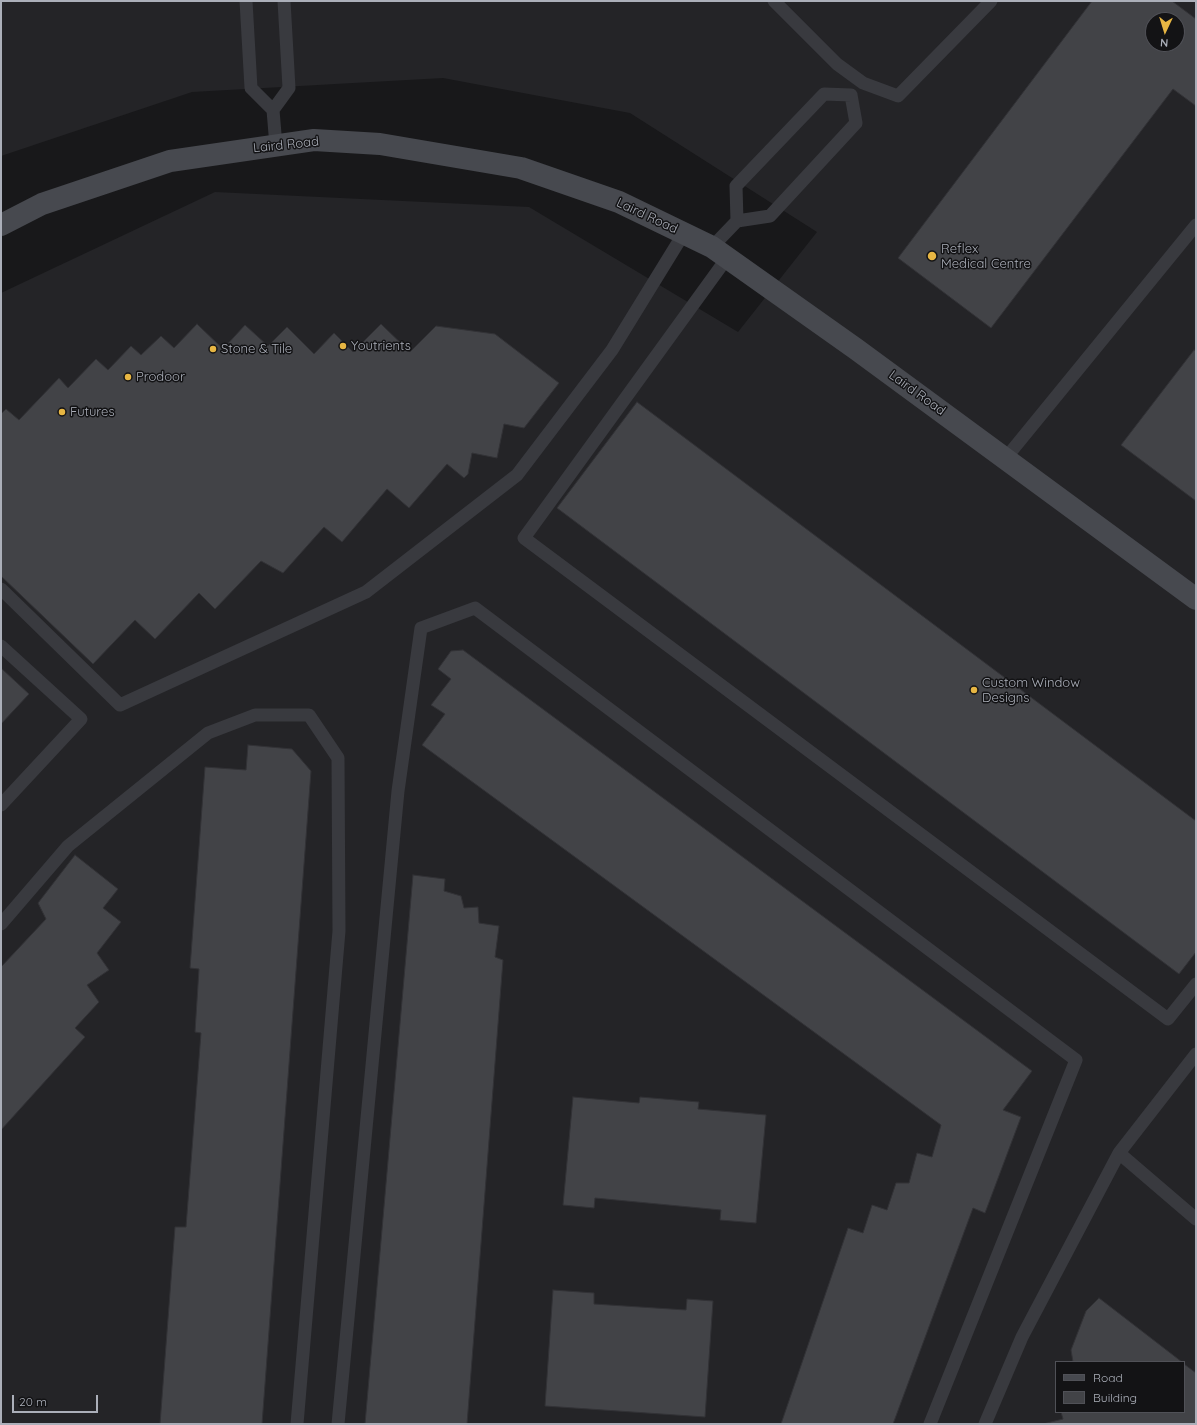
<!DOCTYPE html>
<style>
body{margin:0}
#map{position:relative;width:1197px;height:1425px;overflow:hidden;background:#18181a;font-family:Quicksand,sans-serif}
canvas{display:block}
.frame{position:absolute;inset:0;border:2px solid #abafb9;pointer-events:none}
.legend{position:absolute;left:1055px;top:1361px;width:130px;height:52px;box-sizing:border-box;background:#131315;border:1px solid #505157;margin:0;padding:5px 7px;list-style:none;font-size:12px;color:#abafb9}
.legend li{display:flex;align-items:center;gap:8px;height:20px}
.legend b{width:20px;border:1px solid #505157}
.north{position:absolute;left:1145px;top:12px;width:40px;height:40px;box-sizing:border-box;background:#131315;border:1px solid #505157;border-radius:50%;rotate:184deg;font-size:11px;font-weight:700;line-height:16px;text-align:center;color:#abafb9}
.north::after{content:'';display:block;margin:auto;width:14px;height:18px;background:#e7b643;clip-path:polygon(50% 0,100% 100%,50% 72%,0 100%)}
.scale{position:absolute;left:12px;top:1395px;width:86px;height:18px;box-sizing:border-box;border:2px solid #abafb9;border-top:0;padding-left:5px;font-size:12px;line-height:14px;white-space:nowrap;color:#abafb9;-webkit-text-stroke:3px #131315;paint-order:stroke}
</style>
<div id="map">
<canvas width="1197" height="1425"></canvas>
<div class="frame"></div>
<ul class="legend">
<li><b style="height:5px;background:#47494f"></b>Road</li>
<li><b style="height:11px;background:#424347"></b>Building</li>
</ul>
<div class="north">N</div>
<div class="scale">20 m</div>
</div>
<script>
const c = document.querySelector('canvas').getContext('2d');
c.lineJoin = 'round';
function fillPath(path, color) { c.fillStyle = color; c.fill(path, 'evenodd'); }
const poly = rows => new Path2D(rows.map(r => 'M' + r).join(''));
function stroke(path, color, width, dash) { c.strokeStyle = color; c.lineWidth = width; c.lineCap = dash ? 'butt' : 'round'; c.setLineDash(dash || []); c.stroke(path); }
function label(font, color, halo, rows, align = 'center') {
  c.font = font + ' Quicksand,sans-serif'; c.lineWidth = 3; c.setLineDash([]); c.textBaseline = 'middle'; c.strokeStyle = halo; c.fillStyle = color; for (const [text, x, y, turn = 0] of rows) {
    c.save(); c.translate(x, y); c.rotate((+turn || 0) * Math.PI / 180); c.textAlign = isNaN(turn) ? turn : align; if (halo) c.strokeText(text, 0, 0); c.fillText(text, 0, 0); c.restore();
  }
}
fillPath(poly([
 [1,1,1196,1,1196,1424,1,1424,1,293,215,192,529,207,738,332,817,232,630,113,443,78,192,92,1,156],
 [1153,20,1177,20,1177,44,1153,44],
 [1056,1362,1184,1362,1184,1412,1056,1412]
]), '#242427');
const building = poly([
 [1092,1,1172,1,1196,19,1196,106,1173,89,991,328,898,258,1092,1],
 [1153,20,1177,20,1177,44,1153,44,1153,20],
 [197,324,223,349,245,325,268,346,287,327,314,354,334,333,353,352,381,324,410,352,436,326,495,334,559,383,524,428,504,424,497,458,472,453,468,474,464,478,447,464,409,508,387,489,342,542,324,527,283,573,261,561,215,609,199,593,155,639,135,620,93,664,1,576,1,414,6,409,19,420,59,378,68,388,96,359,108,370,131,346,141,355,161,336,174,348,197,324],
 [1194,350,1196,351,1196,501,1121,445,1194,350],
 [637,402,1196,821,1196,952,1179,974,557,508,637,402],
 [463,650,1032,1071,1003,1110,1021,1117,985,1213,973,1208,893,1424,781,1424,848,1228,863,1233,872,1205,887,1210,896,1183,909,1183,917,1153,932,1157,941,1125,422,745,445,714,431,705,451,679,438,669,451,651,463,650],
 [1,668,29,694,1,724,1,668],
 [248,745,292,749,311,771,262,1424,160,1424,175,1227,186,1227,201,1033,195,1032,199,969,190,968,205,767,246,770,248,745],
 [75,855,118,889,103,908,121,922,97,953,109,970,87,985,99,1002,75,1028,85,1037,1,1130,1,967,46,919,38,903,75,855],
 [413,875,445,879,444,891,461,896,464,908,478,907,479,923,499,926,495,957,503,960,467,1424,365,1424,413,875],
 [573,1097,639,1103,640,1097,699,1102,698,1109,766,1115,756,1223,720,1220,721,1210,595,1198,594,1208,563,1205,573,1097],
 [553,1290,594,1293,594,1304,686,1310,687,1299,713,1301,705,1417,545,1406,553,1290],
 [1099,1298,1182,1362,1073,1362,1071,1350,1086,1311,1099,1298],
 [1184,1364,1196,1373,1196,1424,1043,1424,1063,1419,1061,1412,1184,1412,1184,1364]
]);
fillPath(building, '#424347');
stroke(building, '#323236', 1);
stroke(poly([
 [246,1,251,88,273,110],
 [774,1,837,64,863,83,898,96,991,1],
 [276,146,273,110,289,88,284,1],
 [737,221,736,186,824,94,851,95],
 [712,247,737,221,770,216,856,123,851,95],
 [727,258,524,538,1168,1019,1196,984],
 [1005,459,1196,225],
 [1,589,120,705,366,592,517,475,612,350,684,233],
 [1,646,81,719,1,805],
 [1,924,68,846,208,733,255,715,309,715,338,758,339,931,297,1424],
 [1119,1153,1196,1054],
 [338,1424,398,791,421,628,475,608,1076,1060,930,1424],
 [985,1424,1022,1337,1119,1153,1196,1219]
]), '#393a3f', 13);
stroke(poly([
 [1,225,42,204,170,161,314,140,380,144,521,168,619,202,712,247,856,349,1196,599]
]), '#47494f', 22);
for (const [x, y, r, color] of [
 [932,256,5,"#e7b643"],
 [343,346,4,"#e7b643"],
 [213,349,4,"#e7b643"],
 [128,377,4,"#e7b643"],
 [62,412,4,"#e7b643"],
 [974,690,4,"#e7b643"]
]) { const dot = new Path2D(); dot.arc(x, y, r, 0, 2 * Math.PI); c.fillStyle = color; c.fill(dot); stroke(dot, '#131315', 1.5); }
label('13px', '#abafb9', '#131315', [
 ["Laird Road",286,145,-6],
 ["Laird Road",647,216,25],
 ["Laird Road",917,393,36]
]);
label('13px', '#abafb9', '#131315', [
 ["Reflex",941,249],
 ["Medical Centre",941,264],
 ["Youtrients",351,346],
 ["Stone & Tile",221,349],
 ["Prodoor",136,377],
 ["Futures",70,412],
 ["Custom Window",982,683],
 ["Designs",982,698]
], 'left');
</script>
